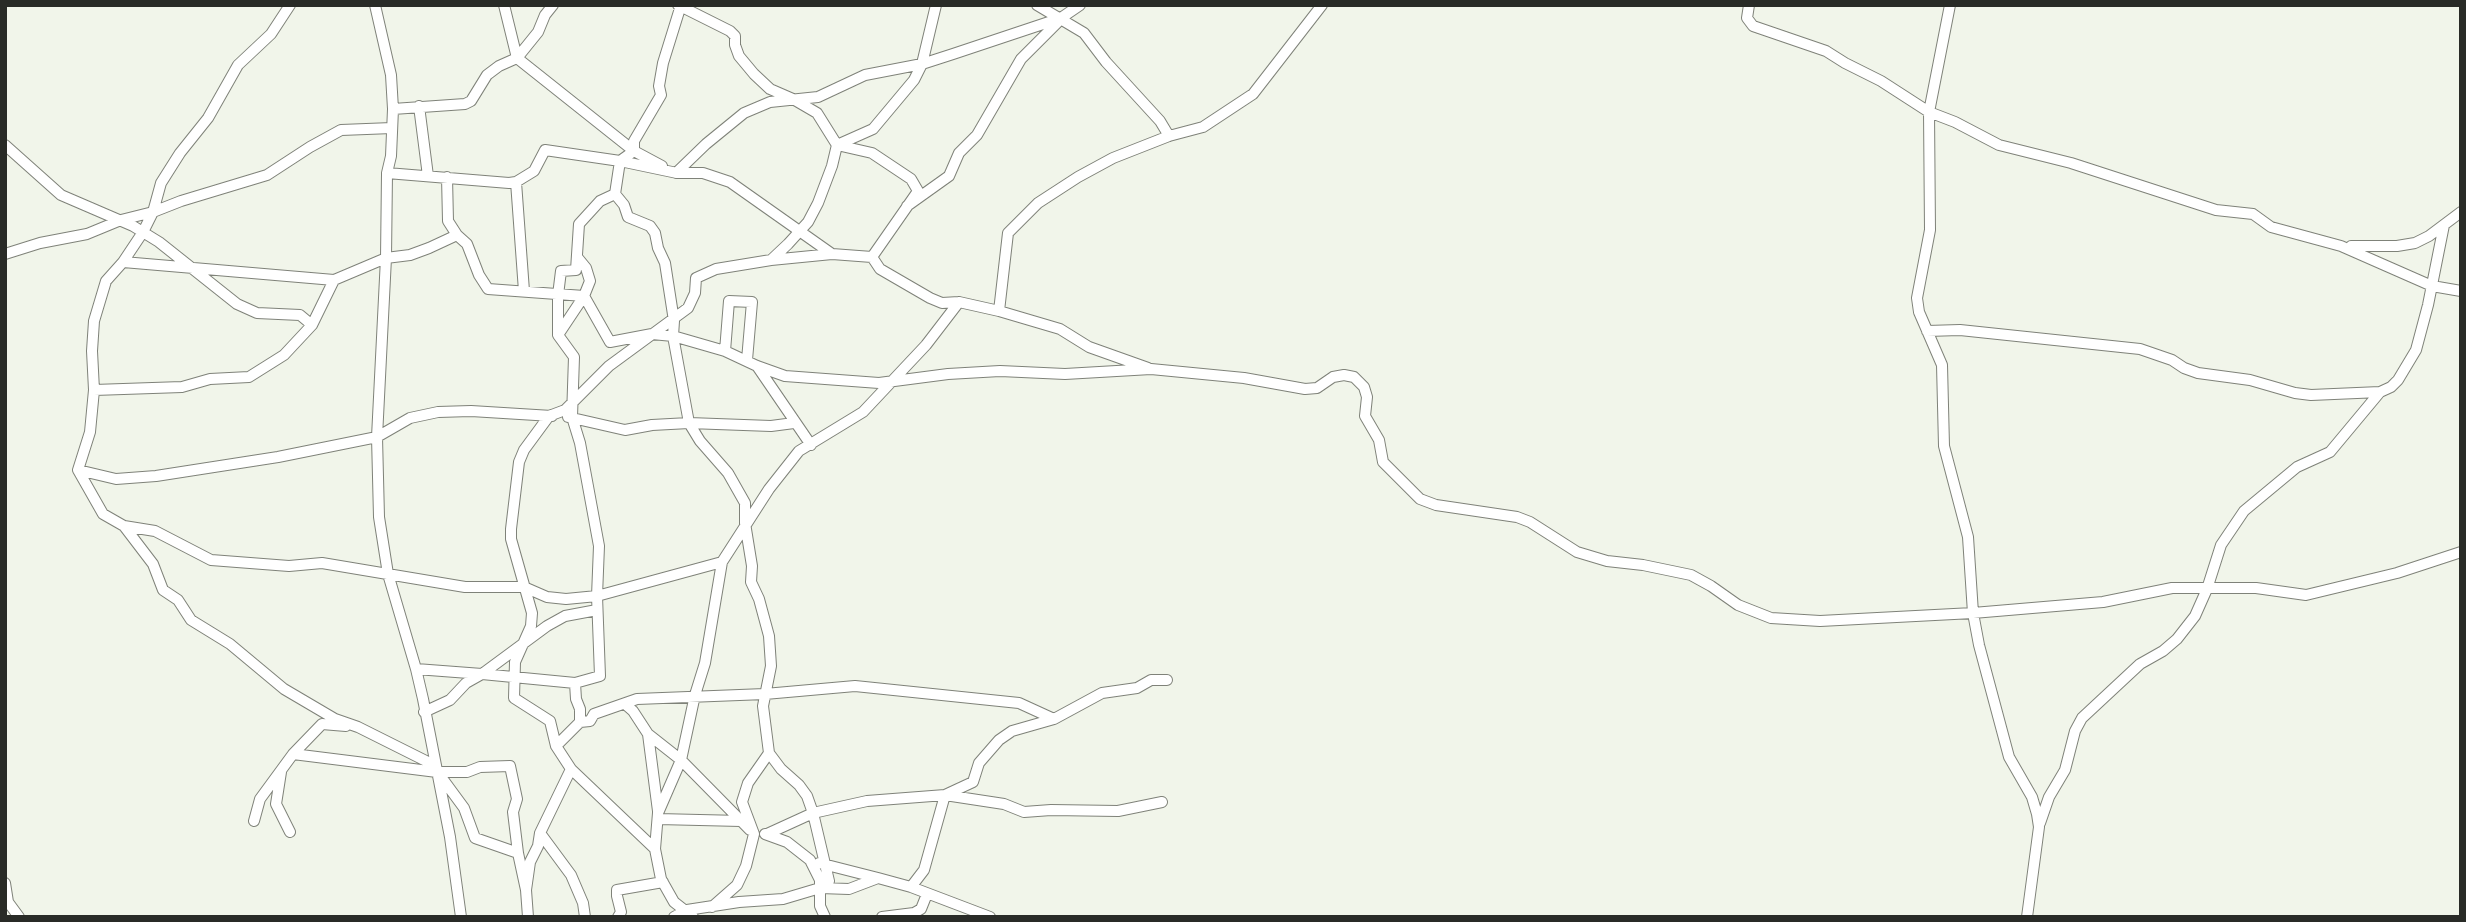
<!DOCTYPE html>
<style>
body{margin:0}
#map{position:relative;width:2466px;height:922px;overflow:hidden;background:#f1f5ea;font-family:Arial,sans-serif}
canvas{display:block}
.frame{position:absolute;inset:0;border:7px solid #292b27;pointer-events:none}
</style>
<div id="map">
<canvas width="2466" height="922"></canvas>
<div class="frame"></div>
</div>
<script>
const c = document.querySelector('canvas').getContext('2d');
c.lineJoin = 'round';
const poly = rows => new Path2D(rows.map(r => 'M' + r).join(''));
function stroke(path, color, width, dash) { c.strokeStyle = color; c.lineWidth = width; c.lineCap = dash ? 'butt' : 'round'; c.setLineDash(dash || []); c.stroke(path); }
const minor = poly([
 [375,5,391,75,393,109,391,156,387,173,386,258,377,437,379,517,388,574,416,669,423,699,450,837,461,917],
 [504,5,517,58,634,151,662,166],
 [1037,5,1084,33,1106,62,1160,121,1169,136],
 [1749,5,1747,18,1753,26,1826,51,1845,63,1881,81,1929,112,1955,122,1999,145,2071,163,2216,210,2253,214,2271,227,2341,246,2432,286,2461,291],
 [1950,5,1929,112,1930,230,1917,298,1919,312,1942,365,1944,446,1968,537,1973,613,1979,645,2009,757,2032,797,2037,814,2039,827,2027,917],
 [419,106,428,176],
 [393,109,465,104,471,101,487,75,499,66,517,58,538,32,545,15,553,5],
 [5,145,61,195,133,226,159,242,237,304,257,313,300,315,312,325],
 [837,145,873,129,914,80,922,64,936,5],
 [837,145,872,153,911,179,918,191,872,257],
 [387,173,509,183,516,182,534,171,545,150,620,161,677,173,703,173,730,182,832,254,872,257,880,269,930,298,942,303,959,302,999,311,1060,329,1089,347,1148,368],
 [676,173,706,144,744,113,770,102,818,97,865,75,922,64,953,54,1061,18,1080,5],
 [447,177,448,221,457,235,467,244,479,275,488,289,584,296,610,342,652,334,673,336,725,351,757,366,785,376,879,383,948,374,1000,371,1065,374,1151,369,1244,378,1305,389,1317,388,1333,377,1344,375,1354,377,1364,387,1367,397,1365,416,1379,440,1383,462,1420,499,1436,505,1517,517,1530,522,1577,552,1607,561,1643,565,1691,575,1711,586,1738,605,1771,618,1820,621,1973,613,2103,602,2172,588,2256,588,2306,595,2397,573,2461,552],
 [516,182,524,291],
 [615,194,624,205,628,217,650,226,655,233,658,248,665,263,674,321,673,336,689,423,700,441,728,473,745,503,745,523,752,566,751,582,759,599,769,636,771,666,763,706,769,753,748,783,742,802,754,834,746,866,737,885,712,907],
 [907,206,949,176,959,153,977,135,1021,59,1058,22],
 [2351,246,2397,246,2415,243,2429,236,2461,212],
 [5,254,40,243,87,234,121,220,153,212,181,201,267,175,310,147,341,130,392,128],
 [771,260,832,254],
 [123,262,334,280,386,258,410,255,429,248,457,235],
 [999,311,1008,233,1038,203,1078,177,1113,158,1169,136,1203,127,1253,94,1322,5],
 [1927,331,1960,330,2140,349,2172,360,2184,368,2198,373,2250,380,2295,393,2311,395,2380,392,2391,387,2398,380,2416,350,2428,305,2444,225],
 [558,335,584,296,590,281,586,268,577,257],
 [725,351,729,301,752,302,747,360],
 [757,366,811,445],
 [94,390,182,387,210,379,249,377,284,355,312,325,334,280],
 [568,417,625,430,652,425,689,423,771,426,794,423],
 [78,470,116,479,156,476,278,457,377,437,410,418,438,412,471,411,552,416],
 [78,470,103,514,124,526,155,531,211,560,289,566,322,563,465,587,524,587,547,597,566,599,597,596,722,562],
 [78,470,90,432,94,390,92,351,94,321,106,281,123,262,143,232,153,212,161,183,180,153,208,118,238,65,271,34,290,5],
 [124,526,153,564,163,590,178,600,191,620,230,644,284,689,335,719,358,727,436,766],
 [416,669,482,674,547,626,565,616,597,610],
 [625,704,633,711,648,734,658,811],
 [424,712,450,700,466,683,482,674,575,683,600,676,597,596,599,546,580,443,572,417,574,357,558,335,558,295,561,271,576,270,579,224,600,201,615,194,620,161,634,151,634,141,661,95,659,86,663,63,681,5],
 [580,722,590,721,594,714,637,699,765,694,855,686,1019,703,1054,719],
 [648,734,681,760,750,830],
 [556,746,580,722,580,709,576,699,575,683],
 [769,753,781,769,799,785,807,796,813,813,829,881,820,888],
 [293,754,437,772,467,772,480,767,510,766,517,799,513,812,518,853,526,890,528,917],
 [571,769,655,849],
 [281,772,276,804,290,832],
 [439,774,464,808,475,838,518,853],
 [658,819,741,821],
 [254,821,260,799,293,754,322,724,346,726],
 [2040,823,2049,797,2065,770,2075,731,2082,718,2140,664,2163,651,2177,639,2195,616,2207,589,2221,545,2244,511,2297,467,2330,452,2380,392],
 [540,833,571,875,583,903,585,917],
 [765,834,787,842,810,860,820,880,820,906,825,917],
 [767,834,813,813,867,801,945,795,973,782,979,763,999,740,1012,731,1054,719,1102,693,1137,688,1151,680,1167,680],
 [819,863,878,878],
 [5,883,8,902,19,917],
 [911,887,924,870,945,795,1004,804,1024,812,1051,810,1118,811,1162,802],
 [526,890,530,862,538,846,540,833,571,769,556,746,550,721,514,698,515,662,531,626,532,613,511,539,511,529,519,462,524,450,549,416,565,410,609,366,688,308,695,293,696,278,716,269,771,260,788,244,808,222,818,203,832,166,837,145,817,113,793,99,770,89,754,74,739,56,735,45,735,36,730,31,678,5],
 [618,917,621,912,617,896,617,890,663,882],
 [674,917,687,910,739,902,783,899,820,888,849,889,878,878,911,887,990,917],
 [693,917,674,902,661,879,655,849,658,813,681,760,695,695,705,663,722,562,769,489,799,451,863,412,926,345,959,302],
 [882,917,914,913,921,909,927,894]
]);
stroke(minor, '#7f8279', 12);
stroke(minor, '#fff', 10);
</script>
